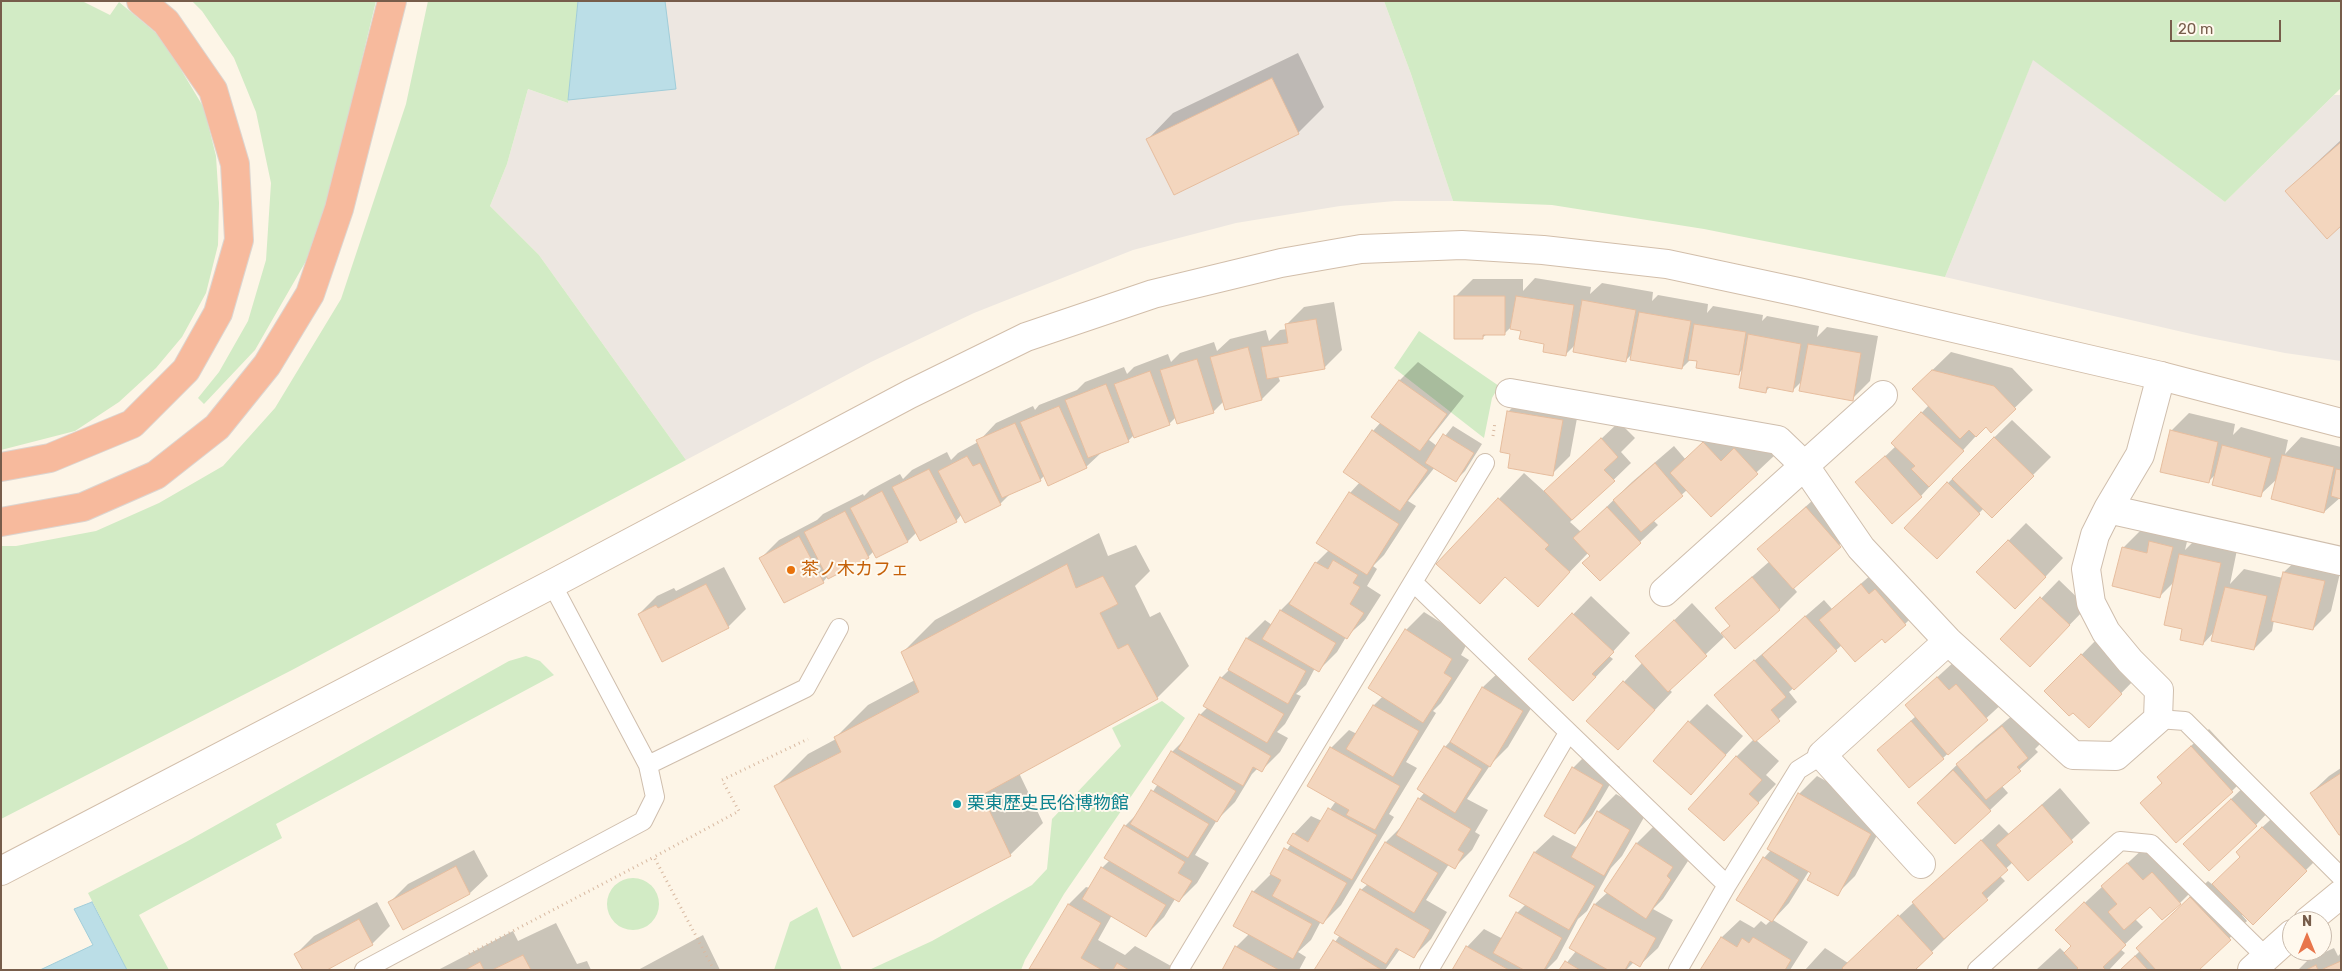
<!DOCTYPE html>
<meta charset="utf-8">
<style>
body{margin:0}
#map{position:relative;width:2342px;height:971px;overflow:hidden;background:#fdf5e7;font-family:Rubik,sans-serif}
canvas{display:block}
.frame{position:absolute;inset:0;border:2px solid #775d4b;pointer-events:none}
.north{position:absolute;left:2282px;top:911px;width:50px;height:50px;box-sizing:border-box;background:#fff9ee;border:1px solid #c9bbad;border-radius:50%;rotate:0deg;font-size:14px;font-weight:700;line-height:20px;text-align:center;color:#775d4b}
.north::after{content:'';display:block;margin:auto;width:18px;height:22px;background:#e8764b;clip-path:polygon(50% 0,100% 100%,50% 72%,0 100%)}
.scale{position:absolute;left:2170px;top:20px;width:111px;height:22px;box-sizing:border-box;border:2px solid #775d4b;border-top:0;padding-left:6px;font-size:15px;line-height:18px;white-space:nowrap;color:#775d4b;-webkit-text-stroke:4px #fff9ee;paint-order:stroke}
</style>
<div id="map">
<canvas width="2342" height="971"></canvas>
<div class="frame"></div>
<div class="north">N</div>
<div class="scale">20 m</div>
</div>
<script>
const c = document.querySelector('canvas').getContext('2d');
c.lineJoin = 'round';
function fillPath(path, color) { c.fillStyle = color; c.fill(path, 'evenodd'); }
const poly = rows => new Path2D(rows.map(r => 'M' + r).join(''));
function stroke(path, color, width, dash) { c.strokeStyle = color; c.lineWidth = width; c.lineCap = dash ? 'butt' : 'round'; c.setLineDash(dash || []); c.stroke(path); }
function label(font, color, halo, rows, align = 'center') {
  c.font = font + ' Rubik,"Noto Sans JP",sans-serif'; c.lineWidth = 4; c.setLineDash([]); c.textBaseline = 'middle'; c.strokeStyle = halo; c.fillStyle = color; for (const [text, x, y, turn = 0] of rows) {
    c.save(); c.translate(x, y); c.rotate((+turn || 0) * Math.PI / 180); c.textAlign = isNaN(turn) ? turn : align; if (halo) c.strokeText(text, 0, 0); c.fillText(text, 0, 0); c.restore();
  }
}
fillPath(poly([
 [578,1,1384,1,1411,74,1453,201,1395,201,1340,206,1236,223,1133,250,974,313,871,362,686,460,539,255,490,206,507,164,528,89,568,103],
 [2033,59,2225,202,2334,95,2341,95,2341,361,2285,353,2200,336,1945,277]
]), '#ede7e1');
fillPath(poly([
 [1,1,82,1,110,15,119,2,162,38,204,108,216,156,219,203,218,245,206,293,182,337,156,368,119,402,75,431,1,450],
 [192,1,376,1,328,200,306,261,255,350,204,404,198,398,219,372,248,321,266,260,271,183,256,112,234,58,202,11],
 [428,1,578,1,568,103,528,89,507,164,490,206,539,255,686,460,292,670,1,819,1,546,16,546,96,531,159,503,223,466,275,408,341,299,406,104],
 [1384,1,2341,1,2341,88,2225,202,2033,60,1945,277,1704,229,1552,205,1453,201,1411,74],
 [1419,331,1499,386,1492,398,1484,438,1394,368],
 [526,656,540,661,554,675,276,824,282,838,139,915,169,970,127,970,88,893,186,842,509,661],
 [1162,701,1185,718,1064,894,1025,960,1021,970,869,970,932,941,1032,885,1047,869,1052,819,1121,746,1112,728],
 '607 904a26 26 0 1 1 52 0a26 26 0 1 1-52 0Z',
 [817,907,842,970,774,970,790,922]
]), '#d2ebc5');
const water = poly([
 [578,1,665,1,676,89,568,100,578,1],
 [92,902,127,970,40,970,93,945,74,909,92,902]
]);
fillPath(water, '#bbdee7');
stroke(water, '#a1cdd9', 1);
fillPath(poly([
 [1298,53,1324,107,1298,133,1174,193,1148,139,1173,113],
 [2341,140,2341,225,2286,191],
 [1535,278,1591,287,1590,294,1602,283,1653,292,1652,301,1658,295,1708,304,1707,313,1713,306,1763,315,1762,321,1767,316,1819,326,1817,337,1827,327,1878,336,1870,381,1852,399,1803,380,1792,391,1771,386,1766,391,1743,369,1738,374,1691,359,1682,368,1632,354,1626,360,1576,344,1565,355,1522,329,1511,327,1504,334,1487,334,1482,338,1455,297,1473,279,1523,279,1523,291],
 [1334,302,1342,350,1324,368,1278,376,1280,381,1262,399,1226,408,1224,401,1213,412,1176,417,1169,424,1134,435,1128,441,1102,452,1086,467,1045,475,1040,480,1012,492,1000,504,966,521,962,514,956,521,917,532,908,541,877,556,874,551,868,557,828,576,823,582,761,558,779,540,817,520,823,514,863,494,864,496,870,490,900,474,903,479,912,470,947,452,951,460,958,453,978,442,996,423,1033,406,1035,410,1039,405,1077,390,1085,382,1124,367,1127,374,1134,367,1168,354,1171,362,1180,353,1214,342,1217,351,1230,339,1266,330,1269,341,1280,330,1287,329,1286,325,1304,307],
 [1951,352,2012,368,2033,390,1991,431,1986,425,1921,496,1857,483,1896,446,1893,443,1929,405,1913,389],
 [1418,362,1464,396,1429,440,1437,446,1453,426,1482,444,1465,471,1456,480,1435,467,1408,501,1416,506,1384,555,1373,566,1377,569,1367,586,1381,595,1365,620,1346,637,1337,652,1319,670,1315,668,1306,685,1296,694,1301,696,1285,724,1277,732,1288,738,1280,752,1262,770,1258,768,1252,774,1235,802,1217,820,1195,855,1209,863,1197,883,1179,901,1175,899,1164,917,1146,935,1112,915,1098,940,1125,955,1135,946,1171,966,1169,970,1031,969,1069,904,1086,887,1090,888,1102,868,1110,860,1106,857,1125,826,1139,812,1158,784,1172,752,1188,736,1200,715,1208,707,1221,678,1230,669,1247,638,1265,620,1272,625,1281,610,1296,595,1316,563,1329,550,1350,493,1360,482,1373,431,1381,422,1373,416,1400,380],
 [1526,393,1580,402,1570,456,1552,474,1512,453,1502,451,1509,411],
 [2189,413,2235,424,2233,435,2241,427,2288,440,2285,454,2301,437,2341,447,2341,497,2324,512,2278,478,2260,495,2216,474,2208,482,2171,431],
 [2012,420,2051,457,1992,516,1984,508,1937,557,1948,483],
 [1619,422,1635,438,1621,452,1631,463,1570,522,1581,532,1632,482,1674,446,1686,460,1722,425,1753,431,1775,455,1711,515,1687,490,1653,520,1658,525,1640,542,1591,556,1588,553,1538,605,1506,576,1480,602,1499,499,1524,473,1545,492],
 [1824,490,1858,528,1793,587,1797,592,1780,609,1735,647,1723,633,1731,625,1716,608,1770,561,1759,549],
 [2026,523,2063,558,2033,590,1978,572],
 [2190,529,2185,550,2198,537,2238,545,2230,584,2244,569,2283,578,2284,572,2302,555,2341,569,2331,611,2313,629,2274,620,2272,631,2254,649,2214,632,2203,644,2184,628,2174,582,2160,596,2123,548,2141,530],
 [1099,533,1108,556,1136,545,1150,571,1135,586,1150,617,1160,612,1189,666,1157,698,1019,773,1043,823,1010,855,776,786,808,754,836,739,835,738,868,705,915,680,902,653,935,620],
 [724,567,746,609,728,627,639,614,657,596,674,588,676,591],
 [1880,567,1923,606,1905,624,1882,638,1842,645,1789,692,1797,702,1756,740,1779,761,1766,775,1776,784,1724,839,1736,757,1754,739,1715,695,1824,600,1832,609],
 [2059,580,2087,607,2048,647,2002,639],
 [1591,596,1630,633,1609,656,1613,659,1591,682,1530,659],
 [1692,603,1724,637,1669,689,1672,692,1635,731,1624,682,1643,662,1637,656],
 [1424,612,1469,640,1461,655,1469,660,1441,703,1433,711,1436,713,1406,762,1417,768,1389,814,1394,817,1341,905,1323,923,1321,921,1311,940,1298,952,1306,957,1299,970,1224,970,1236,947,1249,934,1253,892,1271,874,1291,844,1294,834,1311,816,1322,821,1336,801,1331,748,1349,730,1357,734,1374,705,1383,696,1370,687,1406,630],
 [2099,637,2139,675,2089,726,2073,711,2046,691],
 [1956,660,2005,701,1943,758,1879,750,1916,716,1907,705],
 [1501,670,1540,693,1508,747,1491,764,1467,799,1488,810,1475,832,1480,835,1472,850,1455,867,1449,864,1426,900,1447,912,1431,939,1413,957,1400,949,1385,970,1315,970,1340,935,1361,890,1368,884,1363,881,1386,842,1404,824,1419,799,1425,792,1445,747,1454,737,1483,687],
 [1707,704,1743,736,1691,793,1689,722],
 [2020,709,2045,739,2035,749,2038,752,2002,786,2008,793,1990,810,1918,803,1976,746],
 [2209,729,2250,773,2232,791,2141,803,2163,782,2158,777],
 [1591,750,1620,767,1592,815,1575,833,1573,768],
 [2341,768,2341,833,2311,793,2329,776],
 [1817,776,1888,815,1855,876,1837,894,1809,871,1789,903,1773,920,1808,942,1790,970,1702,970,1722,937,1740,920,1754,928,1761,921,1766,925,1771,920,1764,858,1771,850,1799,794],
 [2249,782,2273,807,2256,825,2184,844],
 [2060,788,2090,823,2028,880,2013,862,1999,875,2005,881,1913,970,1805,970,1825,948,1848,963,1999,824,2009,834],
 [1616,794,1647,812,1622,856,1611,868,1587,911,1578,919,1557,959,1546,970,1453,970,1467,947,1484,929,1503,939,1517,913,1526,904,1511,895,1535,852,1553,835,1578,848,1598,812],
 [2281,810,2323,853,2253,923,2243,913,2242,915,2247,921,2197,970,2120,970,2140,951,2155,931,2208,881,2213,885,2241,856,2255,834],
 [1654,826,1690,849,1684,857,1688,861,1663,899,1653,909,1673,920,1658,948,1640,965,1634,962,1626,970,1561,970,1576,951,1571,948,1595,904,1608,892,1636,844],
 [2146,846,2197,886,2180,903,2151,906,2135,919,2143,927,2120,949,2125,953,2109,970,2036,970,2060,948,2065,953,2072,946,2075,912],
 [474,850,488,876,470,893,403,928,390,902,408,884],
 [377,902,390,926,372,944,296,954,314,936],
 [556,923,577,964,587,961,591,970,438,970,513,931,518,941],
 [703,935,720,970,638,970],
 [2334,948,2338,956,2341,953,2341,970,2298,970,2308,960]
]), '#0003');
const building = poly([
 [1272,78,1299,134,1174,195,1146,139,1272,78],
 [2341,142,2341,226,2327,239,2285,191,2341,142],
 [1454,296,1505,296,1505,335,1483,335,1483,339,1454,339,1454,296],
 [1516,296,1574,305,1566,356,1543,352,1544,344,1519,339,1521,331,1510,329,1516,296],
 [1582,300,1636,310,1626,362,1573,352,1582,300],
 [1639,312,1691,321,1682,369,1630,360,1639,312],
 [1316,319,1325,369,1267,379,1261,347,1288,343,1285,324,1316,319],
 [1694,324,1746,332,1739,375,1696,368,1697,361,1688,360,1694,324],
 [1748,334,1801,344,1793,392,1767,387,1766,393,1739,388,1748,334],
 [1808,344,1861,353,1853,401,1799,391,1808,344],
 [1248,347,1262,400,1225,410,1210,357,1248,347],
 [1197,359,1214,413,1177,424,1160,370,1197,359],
 [1932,370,1994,386,2016,409,1991,433,1986,427,1976,437,1969,430,1960,439,1912,389,1932,370],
 [1150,371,1170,425,1134,438,1114,384,1150,371],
 [1399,380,1447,414,1420,451,1371,417,1399,380],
 [1106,384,1129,442,1088,458,1065,400,1106,384],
 [1059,406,1087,468,1048,486,1020,422,1059,406],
 [1507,411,1563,420,1553,476,1508,468,1510,454,1500,452,1507,411],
 [1921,412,1964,451,1929,487,1911,469,1915,466,1891,443,1921,412],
 [1015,423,1041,481,1002,498,976,440,1015,423],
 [1372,430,1428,470,1400,511,1343,472,1372,430],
 [2170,430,2218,442,2209,483,2160,472,2170,430],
 [1443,434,1474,453,1456,482,1425,463,1443,434],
 [1994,437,2034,476,1992,518,1952,479,1994,437],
 [1601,438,1618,457,1604,470,1615,481,1572,520,1544,491,1601,438],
 [1703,442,1721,461,1734,448,1758,474,1711,517,1670,473,1703,442],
 [2222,445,2271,458,2261,497,2212,485,2222,445],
 [2282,455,2334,467,2324,513,2271,499,2282,455],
 [967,456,973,466,980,463,1001,505,965,523,938,471,967,456],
 [1885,456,1922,497,1892,524,1855,482,1885,456],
 [1655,463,1683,496,1641,532,1613,500,1655,463],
 [929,469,957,522,920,541,892,487,929,469],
 [2336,469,2341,470,2341,499,2331,496,2336,469],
 [1947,482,1980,514,1937,559,1904,528,1947,482],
 [882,491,908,542,876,558,850,508,882,491],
 [1349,492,1399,524,1367,575,1316,543,1349,492],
 [1498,498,1549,545,1545,549,1570,572,1538,607,1505,577,1480,604,1436,564,1498,498],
 [1607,507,1641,543,1600,581,1582,563,1590,556,1573,538,1607,507],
 [1806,507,1841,547,1793,589,1757,549,1806,507],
 [845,511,869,558,828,579,804,532,845,511],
 [799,536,824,583,784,603,759,558,799,536],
 [2008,540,2046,577,2015,609,1976,572,2008,540],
 [2149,541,2173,547,2160,598,2112,586,2122,547,2147,553,2149,541],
 [2179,554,2221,563,2203,645,2180,640,2182,629,2164,625,2179,554],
 [1333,560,1358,575,1353,583,1360,587,1350,604,1364,613,1347,639,1289,604,1315,562,1328,569,1333,560],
 [1067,564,1076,588,1103,576,1118,604,1100,613,1118,649,1128,644,1158,699,982,795,1011,856,853,937,774,786,841,752,834,737,919,692,901,652,1067,564],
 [2283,572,2325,581,2313,630,2271,621,2283,572],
 [1752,577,1780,610,1735,649,1721,633,1730,626,1715,608,1752,577],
 [706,584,729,628,662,662,638,614,656,605,658,608,706,584],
 [1861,584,1869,594,1875,589,1906,625,1885,643,1882,639,1855,662,1819,620,1861,584],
 [2225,587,2267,596,2254,650,2211,641,2225,587],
 [2040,597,2070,625,2030,667,2000,639,2040,597],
 [1280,610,1336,643,1319,672,1262,639,1280,610],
 [1572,613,1614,652,1592,674,1596,677,1573,701,1528,659,1572,613],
 [1805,616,1837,651,1794,690,1762,655,1805,616],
 [1674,620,1707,656,1668,692,1635,656,1674,620],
 [1405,629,1452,659,1444,673,1452,678,1423,723,1368,688,1405,629],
 [1246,638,1306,671,1288,704,1228,670,1246,638],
 [2081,654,2122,694,2089,728,2073,713,2069,716,2044,691,2081,654],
 [1754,660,1786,697,1771,710,1780,721,1755,742,1714,695,1754,660],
 [1220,677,1284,714,1267,743,1203,706,1220,677],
 [1937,677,1949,690,1956,684,1988,720,1948,755,1905,705,1937,677],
 [1623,681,1655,710,1618,750,1586,721,1623,681],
 [1482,687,1523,711,1490,767,1450,742,1482,687],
 [1373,705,1419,731,1393,777,1346,749,1373,705],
 [1199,714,1271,756,1262,772,1253,767,1243,786,1178,749,1199,714],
 [1688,721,1726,755,1691,795,1653,761,1688,721],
 [1911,721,1944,759,1909,788,1877,750,1911,721],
 [2002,726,2028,758,2017,767,2021,771,1986,800,1956,764,2002,726],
 [1444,746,1482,769,1455,813,1417,789,1444,746],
 [2191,746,2233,792,2176,843,2140,803,2162,783,2157,777,2191,746],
 [1330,747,1400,786,1375,830,1346,815,1349,810,1307,786,1330,747],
 [1171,751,1236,791,1217,822,1152,782,1171,751],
 [1736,756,1762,780,1749,794,1759,803,1724,841,1688,809,1736,756],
 [1572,767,1603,785,1575,834,1544,816,1572,767],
 [1953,770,1991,811,1955,844,1917,803,1953,770],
 [2341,773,2341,835,2339,835,2310,793,2341,773],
 [1151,790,1209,824,1188,858,1130,824,1151,790],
 [1798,793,1871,834,1838,896,1807,880,1811,873,1767,849,1798,793],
 [1418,798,1471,829,1458,850,1464,853,1455,869,1396,835,1418,798],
 [2231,799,2257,826,2209,871,2183,844,2231,799],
 [2042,805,2073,842,2028,881,1996,845,2042,805],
 [1328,808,1377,835,1352,880,1287,843,1293,833,1308,842,1328,808],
 [1597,811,1630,830,1604,876,1571,857,1597,811],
 [1124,825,1185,862,1178,873,1192,881,1179,902,1104,858,1124,825],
 [2262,827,2307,871,2253,925,2212,884,2240,857,2236,852,2262,827],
 [1981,840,2008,870,1982,893,1988,900,1944,939,1912,902,1981,840],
 [1385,842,1438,873,1414,913,1361,881,1385,842],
 [1636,843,1673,867,1667,876,1671,880,1646,919,1604,891,1636,843],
 [1284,848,1347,883,1323,924,1272,896,1281,880,1270,874,1284,848],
 [1534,852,1595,886,1569,930,1509,896,1534,852],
 [1763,857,1799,880,1772,922,1736,900,1763,857],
 [2127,863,2143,880,2152,872,2181,904,2162,920,2150,907,2124,930,2108,912,2117,904,2101,886,2127,863],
 [456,866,470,894,403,930,388,902,456,866],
 [1101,867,1166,905,1146,937,1082,899,1101,867],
 [1360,889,1430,930,1414,958,1396,948,1386,964,1334,933,1360,889],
 [1252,891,1312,924,1293,959,1233,926,1252,891],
 [2190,897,2231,940,2199,970,2156,970,2136,948,2190,897],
 [2084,902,2126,945,2103,967,2106,970,2076,970,2078,968,2064,953,2071,946,2055,930,2084,902],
 [1068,904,1101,923,1081,958,1102,970,1029,969,1068,904],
 [1594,904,1656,938,1640,967,1630,961,1625,970,1608,970,1569,948,1594,904],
 [1516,912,1562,938,1544,970,1524,970,1493,953,1516,912],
 [1898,915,1933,953,1915,970,1844,970,1842,968,1898,915],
 [359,919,373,945,327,970,303,970,294,954,359,919],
 [1721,937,1737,947,1742,938,1749,943,1753,937,1791,960,1785,970,1700,970,1721,937],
 [1333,940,1380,969,1314,970,1333,940],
 [1235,946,1279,970,1222,970,1235,946],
 [1466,946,1509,970,1452,970,1466,946],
 [523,955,531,970,492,970,523,955],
 [2135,956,2148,970,2120,970,2135,956],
 [1565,961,1580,970,1559,970,1565,961],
 [2341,961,2341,970,2323,970,2323,969,2341,961],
 [480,962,484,970,465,970,480,962],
 [1117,963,1129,970,1113,970,1117,963],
 [2316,965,2318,970,2306,970,2316,965]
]);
fillPath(building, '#f3d6be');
stroke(building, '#e6bd9e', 1);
const lane = poly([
 [1413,582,1485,463],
 [2158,719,2185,721,2341,877],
 [648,765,806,688,839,628],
 [1727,885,1798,770,1822,755],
 [364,970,643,821,655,797,648,765,552,584],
 [1179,970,1413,582,1727,885,1678,970],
 [1429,970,1568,733],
 [1977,970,2120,841,2151,844,2265,956]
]);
const street = poly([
 [1510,393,1778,440,1804,465,1861,548,1948,641,2073,755,2116,756,2158,719,2159,690,2130,661,2106,632,2091,603,2086,569,2095,535,2108,509,2140,455,2161,376],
 [2108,509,2341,561],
 [1664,592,1883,395],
 [1921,864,1822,755,1948,641]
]);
const secondary = poly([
 [1,871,552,584,910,394,1026,337,1153,294,1281,263,1361,249,1462,245,1543,250,1667,264,1798,292,2161,376,2341,423],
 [2308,921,2341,894],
 [2252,970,2292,934]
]);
const highway = poly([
 [1,467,50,458,132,424,186,370,218,313,239,240,235,164,213,90,166,22,141,1],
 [1,522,83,507,156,475,217,427,267,365,310,294,339,209,392,1]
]);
stroke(lane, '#cfbead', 20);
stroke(street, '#cfbead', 30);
stroke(secondary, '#d2beaa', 30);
stroke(highway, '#dcd5d0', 30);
stroke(poly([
 [1493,436,1495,422],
 [469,954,654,857],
 [714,970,654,857,739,811,722,780,808,739]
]), '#d8b9a1', 3, [1, 4]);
stroke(lane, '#fff', 18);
stroke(street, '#fff', 28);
stroke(secondary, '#fff', 28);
stroke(highway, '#f7ba9d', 28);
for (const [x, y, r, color] of [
 [791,570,5,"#e8710a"],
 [957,804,5,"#0f9aa8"]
]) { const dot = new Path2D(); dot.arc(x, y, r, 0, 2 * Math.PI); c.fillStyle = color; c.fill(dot); stroke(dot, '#fff9ee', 2); }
label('18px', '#c56008', '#fff9ee', [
 ["茶ノ木カフェ",801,570]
], 'left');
label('18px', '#0d838f', '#fff9ee', [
 ["栗東歴史民俗博物館",967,804]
], 'left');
</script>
